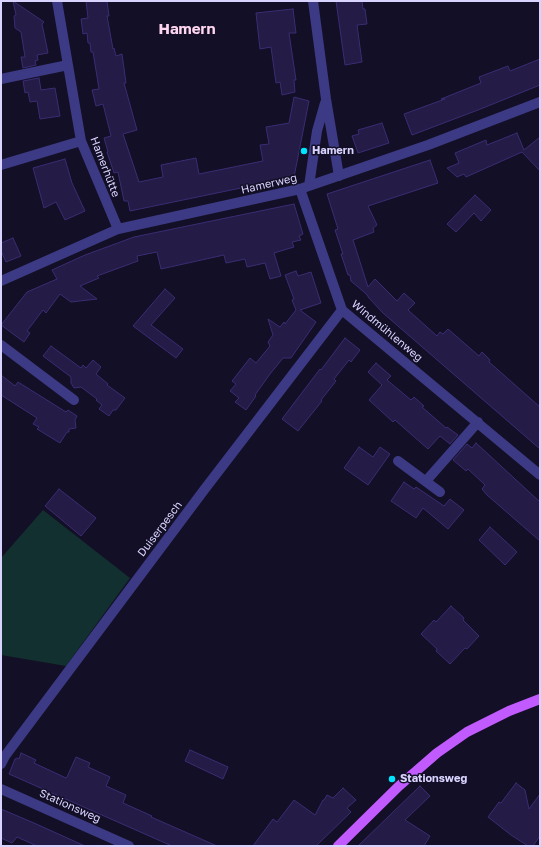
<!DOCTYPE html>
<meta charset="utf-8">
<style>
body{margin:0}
#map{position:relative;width:541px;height:847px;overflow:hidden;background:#130f26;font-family:"Golos Text",sans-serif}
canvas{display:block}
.frame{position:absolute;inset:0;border:2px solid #d9d4ff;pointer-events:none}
</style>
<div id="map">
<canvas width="541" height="847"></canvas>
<div class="frame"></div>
</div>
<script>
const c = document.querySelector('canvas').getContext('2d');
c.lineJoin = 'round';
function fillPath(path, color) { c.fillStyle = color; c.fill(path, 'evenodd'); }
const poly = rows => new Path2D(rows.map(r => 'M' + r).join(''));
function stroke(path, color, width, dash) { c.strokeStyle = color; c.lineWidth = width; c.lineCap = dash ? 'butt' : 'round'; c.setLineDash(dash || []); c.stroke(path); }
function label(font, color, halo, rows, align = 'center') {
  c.font = font + ' "Golos Text",sans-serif'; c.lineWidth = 3; c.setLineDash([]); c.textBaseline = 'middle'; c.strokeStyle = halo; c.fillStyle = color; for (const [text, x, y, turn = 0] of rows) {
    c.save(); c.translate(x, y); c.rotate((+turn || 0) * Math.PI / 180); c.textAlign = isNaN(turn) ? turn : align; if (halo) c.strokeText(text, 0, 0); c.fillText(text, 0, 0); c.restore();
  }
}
fillPath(poly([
 [43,510,130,578,66,666,1,655,1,558]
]), '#12302f');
const building = poly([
 [13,1,44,22,42,24,48,53,37,55,38,60,35,61,36,65,23,68,21,57,25,57,21,32,15,28,14,16,16,15,13,1],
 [86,1,107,1,109,16,107,16,113,49,114,48,116,56,122,54,126,83,124,83,137,130,123,134,139,182,163,177,161,165,196,158,199,174,263,161,260,145,269,144,266,127,289,123,294,97,309,101,294,177,130,211,128,201,124,201,118,172,114,173,107,152,108,152,104,138,111,136,103,104,96,106,92,90,99,89,93,52,91,52,90,43,88,43,87,33,83,34,82,26,81,19,88,18,86,1],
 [336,1,362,1,363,9,365,9,367,24,357,25,362,62,345,65,336,1],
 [293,9,296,33,289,33,296,80,294,80,295,92,282,95,280,82,276,83,271,47,260,49,256,13,293,9],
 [540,59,540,85,478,110,412,135,404,114,445,99,441,99,481,83,479,77,508,66,510,71,540,59],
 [39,78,41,90,55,88,60,116,40,119,37,101,30,102,28,92,25,93,23,81,39,78],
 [382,123,389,143,358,153,352,136,359,134,358,130,382,123],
 [517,133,524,150,540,137,540,171,522,152,466,177,464,174,457,177,447,168,459,163,455,153,486,140,487,145,517,133],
 [65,159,72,183,85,211,65,220,56,202,44,208,33,168,65,159],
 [430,160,438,183,368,206,377,225,373,228,374,232,353,240,368,287,375,279,397,301,404,293,415,303,408,310,437,336,440,332,443,334,448,329,479,356,482,352,490,360,489,362,540,407,540,449,383,313,368,297,368,296,364,292,351,281,350,275,348,275,341,254,343,254,335,230,338,229,327,194,430,160],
 [475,195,491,210,481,221,474,213,456,232,447,224,475,195],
 [294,204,303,234,299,236,301,240,292,242,294,247,274,253,281,276,270,279,265,263,247,267,245,259,226,263,224,255,161,269,157,252,137,256,138,261,97,276,99,278,80,286,97,299,71,302,60,294,46,313,43,310,27,331,30,333,24,342,1,325,27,292,57,279,52,270,85,255,134,237,294,204],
 [13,238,21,256,6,262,1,251,1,243,13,238],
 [296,271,298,276,311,272,321,303,300,310,316,322,291,358,283,358,270,374,255,395,256,396,246,410,235,402,239,398,230,391,236,384,232,381,250,358,256,363,270,346,268,342,273,335,268,319,280,327,284,322,285,324,296,310,292,300,294,299,285,275,296,271],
 [165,289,175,298,151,325,183,349,176,358,133,326,165,289],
 [345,338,360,350,351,362,349,360,334,379,336,381,321,400,322,401,298,431,282,419,320,369,321,370,345,338],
 [51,346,81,368,83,365,86,368,93,360,101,367,96,374,108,384,107,385,125,398,116,410,113,410,109,416,99,409,102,405,96,400,97,399,81,387,74,388,71,383,71,377,43,356,51,346],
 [376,363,391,376,387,380,411,400,414,397,424,406,422,407,446,428,447,427,458,435,450,444,440,436,428,449,395,420,393,422,369,400,382,385,368,372,376,363],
 [1,375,15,386,18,382,66,412,68,410,77,416,75,420,76,428,69,429,69,432,67,432,60,443,37,429,39,427,33,424,37,418,1,395,1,375],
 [476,443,540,502,540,541,487,495,482,489,485,485,468,469,466,471,453,460,467,444,472,448,476,443],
 [359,447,373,457,380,447,390,454,368,485,344,468,359,447],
 [404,482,414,489,416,487,444,506,450,499,464,510,448,529,423,508,416,518,391,501,404,482],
 [59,489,96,518,81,536,45,506,59,489],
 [490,527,517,552,505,565,479,540,490,527],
 [451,606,464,618,463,620,479,636,467,649,465,648,450,664,436,651,437,649,421,634,434,620,436,622,451,606],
 [190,750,228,767,223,779,185,761,190,750],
 [21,753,36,760,34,763,66,778,67,777,76,757,90,763,88,767,110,777,106,786,126,795,123,803,152,816,151,817,217,846,172,846,9,774,15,759,17,758,19,759,21,753],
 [516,783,525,790,529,809,540,794,540,836,533,846,528,846,511,835,488,817,499,802,501,803,516,783],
 [420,786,430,796,405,820,430,836,424,846,358,846,420,786],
 [343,788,356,800,347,808,351,812,316,846,253,846,273,819,277,822,294,800,315,815,323,800,324,800,327,795,333,798,343,788],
 [1,809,34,823,85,846,37,846,17,837,12,843,1,838,1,809]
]);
fillPath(building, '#241b47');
stroke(building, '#3b2d73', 1);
stroke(poly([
 [57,1,81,141,118,229],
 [313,1,326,99,339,176],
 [1,79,68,65],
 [1,165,81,141],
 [309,186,317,131,325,103],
 [300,189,342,310,540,475],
 [1,281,118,229,300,189,428,145,540,102],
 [1,345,74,400],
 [398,461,440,492],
 [426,481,478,422],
 [1,764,5,756,204,490,342,310],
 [1,789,129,846]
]), '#3d3a85', 10);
stroke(poly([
 [338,846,399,786,437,753,467,732,509,711,540,699]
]), '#c25bff', 10);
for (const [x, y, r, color] of [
 [304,151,4,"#00e5ff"],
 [392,779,4,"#00e5ff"]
]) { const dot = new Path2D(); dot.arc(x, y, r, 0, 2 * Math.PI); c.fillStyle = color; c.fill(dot); stroke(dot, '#130f26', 1.5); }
label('bold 11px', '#d9d4ff', '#130f26', [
 ["Hamern",312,151],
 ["Stationsweg",400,779]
], 'left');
label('11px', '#d9d4ff', '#130f26', [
 ["Hamerhütte",105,167,69],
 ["Hamerweg",269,184,-13],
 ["Windmühlenweg",387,331,40],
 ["Duiserpesch",160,529,-53],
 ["Stationsweg",70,806,24]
]);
label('bold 15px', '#ffd6f0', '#130f26', [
 ["Hamern",187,29]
]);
</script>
